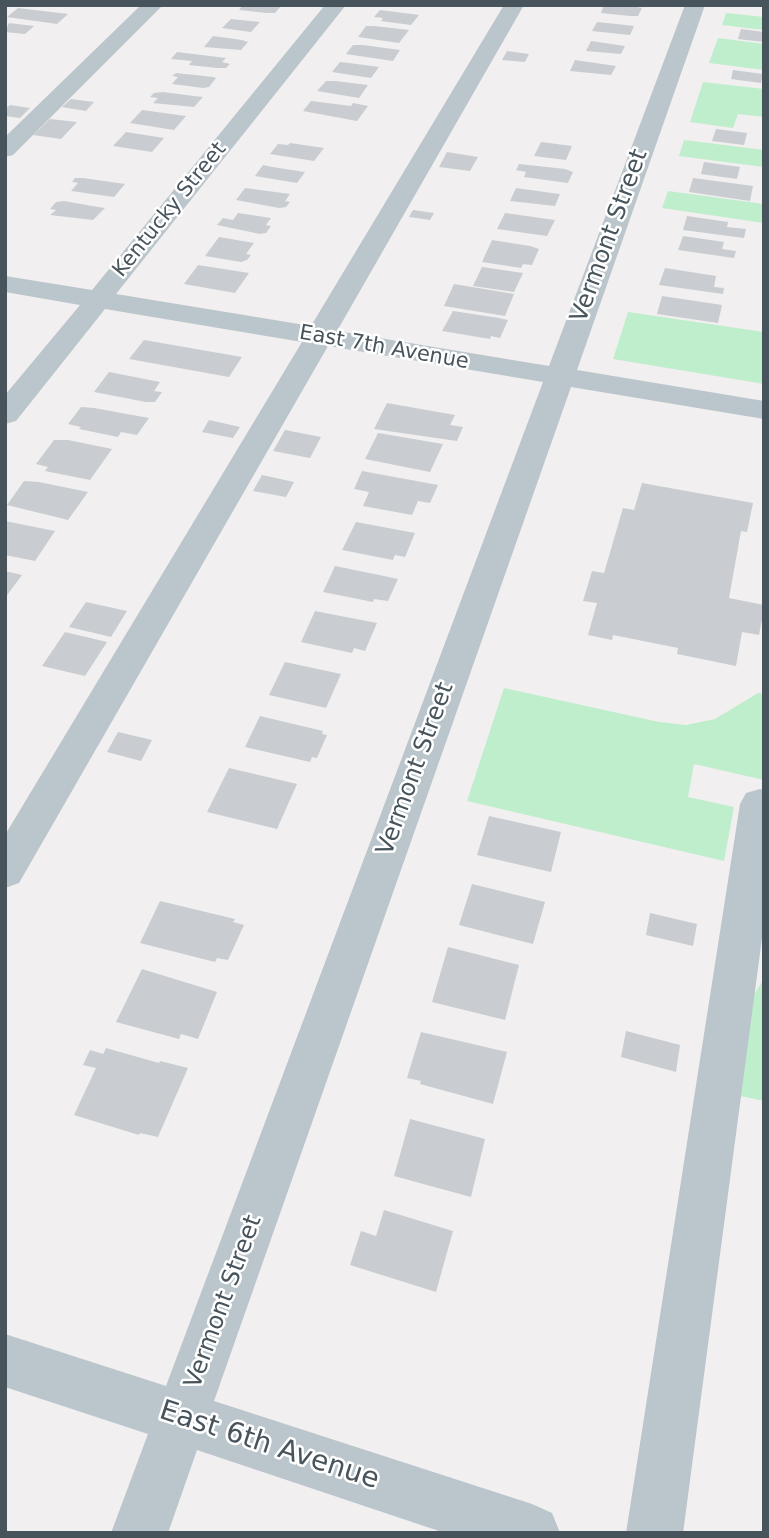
<!DOCTYPE html>
<style>
body{margin:0}
#map{position:relative;width:769px;height:1538px;overflow:hidden;background:#f1efef;font-family:"DejaVu Sans",sans-serif}
canvas{display:block}
.frame{position:absolute;inset:0;border:7px solid #48545c;pointer-events:none}
</style>
<div id="map">
<canvas width="769" height="1538"></canvas>
<div class="frame"></div>
</div>
<script>
const c = document.querySelector('canvas').getContext('2d');
c.lineJoin = 'round';
function fillPath(path, color) { c.fillStyle = color; c.fill(path, 'evenodd'); }
const poly = rows => new Path2D(rows.map(r => 'M' + r).join(''));
function label(font, color, halo, rows, align = 'center') {
  c.font = font + ' "DejaVu Sans",sans-serif'; c.lineWidth = 5; c.setLineDash([]); c.textBaseline = 'middle'; c.strokeStyle = halo; c.fillStyle = color; for (const [text, x, y, turn = 0] of rows) {
    c.save(); c.translate(x, y); c.rotate((+turn || 0) * Math.PI / 180); c.textAlign = isNaN(turn) ? turn : align; if (halo) c.strokeText(text, 0, 0); c.fillText(text, 0, 0); c.restore();
  }
}
fillPath(poly([
 [726,13,764,17,764,30,722,25],
 [718,38,764,44,764,70,709,63],
 [703,82,764,89,764,117,738,114,733,128,690,122],
 [684,140,764,150,764,167,679,156],
 [668,191,764,204,764,223,662,208],
 [628,312,764,332,764,384,613,359],
 [504,688,659,722,686,725,715,719,758,693,764,694,764,780,694,764,688,797,734,807,724,861,467,801],
 [764,979,764,1101,736,1095,751,999]
]), '#bfeecc');
fillPath(poly([
 [243,5,282,5,275,13,267,13,239,10],
 [604,5,628,5,642,8,638,16,630,16,601,13],
 [18,8,68,14,57,24,7,17],
 [380,10,388,11,419,15,411,25,381,21,383,18,374,17],
 [231,19,260,22,251,32,222,28],
 [597,22,626,25,634,26,630,35,592,31],
 [9,23,34,26,25,34,5,32],
 [366,26,374,26,409,30,399,43,358,37],
 [741,29,764,32,764,42,738,39],
 [213,36,242,40,248,42,241,50,204,47],
 [591,41,618,45,625,46,621,54,586,51],
 [353,45,363,45,400,50,393,61,346,54],
 [507,51,529,54,525,62,502,60],
 [177,52,226,58,222,62,230,64,226,68,217,68,189,65,192,61,171,59],
 [575,60,616,66,611,75,570,71],
 [340,62,349,63,379,67,371,78,332,72],
 [733,70,763,74,761,83,731,79],
 [176,73,213,77,216,78,209,87,203,88,172,84,178,77,172,76],
 [326,81,335,81,368,85,359,98,317,91],
 [163,92,194,96,203,97,194,107,153,103,158,98,150,97,154,93],
 [71,99,94,102,86,111,62,107],
 [311,101,351,106,353,103,368,106,357,121,303,111],
 [10,105,30,108,20,118,5,116,5,109],
 [142,110,186,116,174,130,130,123],
 [50,119,77,122,61,139,33,135],
 [716,129,747,133,744,145,712,141],
 [126,132,164,138,152,152,113,146],
 [541,142,572,146,566,160,534,156],
 [290,143,324,148,314,161,270,154,278,144,288,145],
 [447,152,478,157,470,171,439,167],
 [704,162,740,167,737,179,701,174],
 [519,164,565,169,573,172,568,183,524,177,526,172,516,170],
 [263,165,272,167,305,172,297,183,255,176],
 [75,178,83,178,125,184,114,197,71,191,78,183,72,182],
 [693,178,753,186,750,201,689,192],
 [245,188,290,194,285,201,290,202,286,207,279,208,236,200],
 [516,188,552,193,560,194,555,206,510,201],
 [64,201,98,207,105,208,93,220,50,215,56,210,50,209,56,202],
 [413,210,434,213,430,220,409,217],
 [238,213,271,218,266,225,271,226,266,233,260,234,217,225,223,218,233,220],
 [505,213,555,220,547,236,497,229],
 [687,216,728,222,727,227,746,229,744,238,683,230],
 [683,236,724,242,722,249,736,251,734,258,678,250],
 [219,237,254,243,246,254,251,255,247,260,241,262,205,256],
 [492,240,530,246,539,249,532,265,523,264,521,268,482,262],
 [198,265,249,273,235,293,184,284],
 [482,267,523,273,514,292,473,286],
 [665,268,716,276,714,287,724,288,723,294,659,285],
 [454,284,514,294,505,316,444,306],
 [662,296,722,305,718,323,657,314],
 [453,311,499,318,508,320,500,338,491,336,490,339,442,331],
 [144,340,242,357,229,377,129,359],
 [109,372,160,382,154,391,162,392,155,402,146,402,94,392],
 [387,403,455,415,450,425,463,427,457,441,374,429],
 [81,407,94,408,149,418,137,435,121,432,118,437,79,429,81,427,68,424],
 [209,420,240,427,233,438,202,432],
 [285,430,321,437,310,458,273,451],
 [378,433,443,444,430,472,365,459],
 [54,440,68,440,112,449,90,480,45,471,48,467,36,464],
 [362,471,438,485,430,503,418,501,412,515,363,506,369,492,354,489],
 [262,475,294,482,286,497,253,491],
 [24,481,39,482,88,492,68,520,7,505],
 [642,483,753,503,747,532,741,531,729,598,764,605,764,609,759,635,742,632,736,666,677,654,678,648,613,635,612,640,588,635,597,603,583,601,592,571,604,573,623,508,634,510],
 [5,521,55,531,35,561,5,555],
 [356,522,415,533,405,557,395,555,393,560,342,550],
 [335,566,384,576,398,579,388,601,374,599,373,602,323,592],
 [5,571,22,575,5,598],
 [86,602,127,611,111,637,69,627],
 [315,611,377,623,365,651,354,648,352,653,301,642],
 [65,632,107,642,85,676,42,666],
 [285,662,341,674,326,708,269,695],
 [260,716,323,731,322,734,327,735,317,758,312,757,310,762,245,747],
 [118,732,152,740,141,761,107,752],
 [229,768,297,784,277,829,207,812],
 [489,816,561,832,551,872,477,855],
 [472,884,545,902,533,944,459,925],
 [160,901,235,919,233,922,244,925,228,960,217,958,215,962,140,943],
 [650,913,697,924,693,946,646,935],
 [448,947,519,965,505,1020,432,1002],
 [142,969,217,992,198,1039,181,1034,179,1039,116,1022],
 [626,1031,680,1045,676,1072,621,1057],
 [421,1032,507,1052,493,1104,420,1084,421,1081,407,1078],
 [106,1048,159,1063,160,1061,188,1068,158,1137,140,1133,139,1135,74,1115,96,1068,83,1065,90,1050,103,1054],
 [410,1119,485,1139,471,1197,394,1176],
 [384,1210,453,1231,436,1292,350,1265,361,1231,376,1236]
]), '#c9cdd1');
fillPath(poly([
 [141,5,163,5,13,155,5,157,5,137,141,5],
 [325,5,346,5,116,294,311,326,504,5,524,5,337,331,549,366,685,5,705,5,577,370,764,401,764,419,571,387,214,1401,532,1504,552,1513,560,1533,445,1533,197,1450,168,1533,111,1533,148,1434,5,1387,5,1334,166,1386,543,382,328,346,19,883,5,888,5,835,302,342,105,309,16,421,5,424,5,395,80,305,5,292,5,276,92,290,325,5],
 [760,789,764,790,764,923,683,1533,626,1533,740,804,746,793,760,789]
]), '#bbc5cc');
label('21px', '#48545c', '#fff', [
 ["Kentucky Street",170,210,-51],
 ["East 7th Avenue",384,348,10]
]);
label('24px', '#48545c', '#fff', [
 ["Vermont Street",610,236,-70],
 ["Vermont Street",416,769,-70],
 ["Vermont Street",224,1302,-70]
]);
label('28px', '#48545c', '#fff', [
 ["East 6th Avenue",269,1446,18]
]);
</script>
